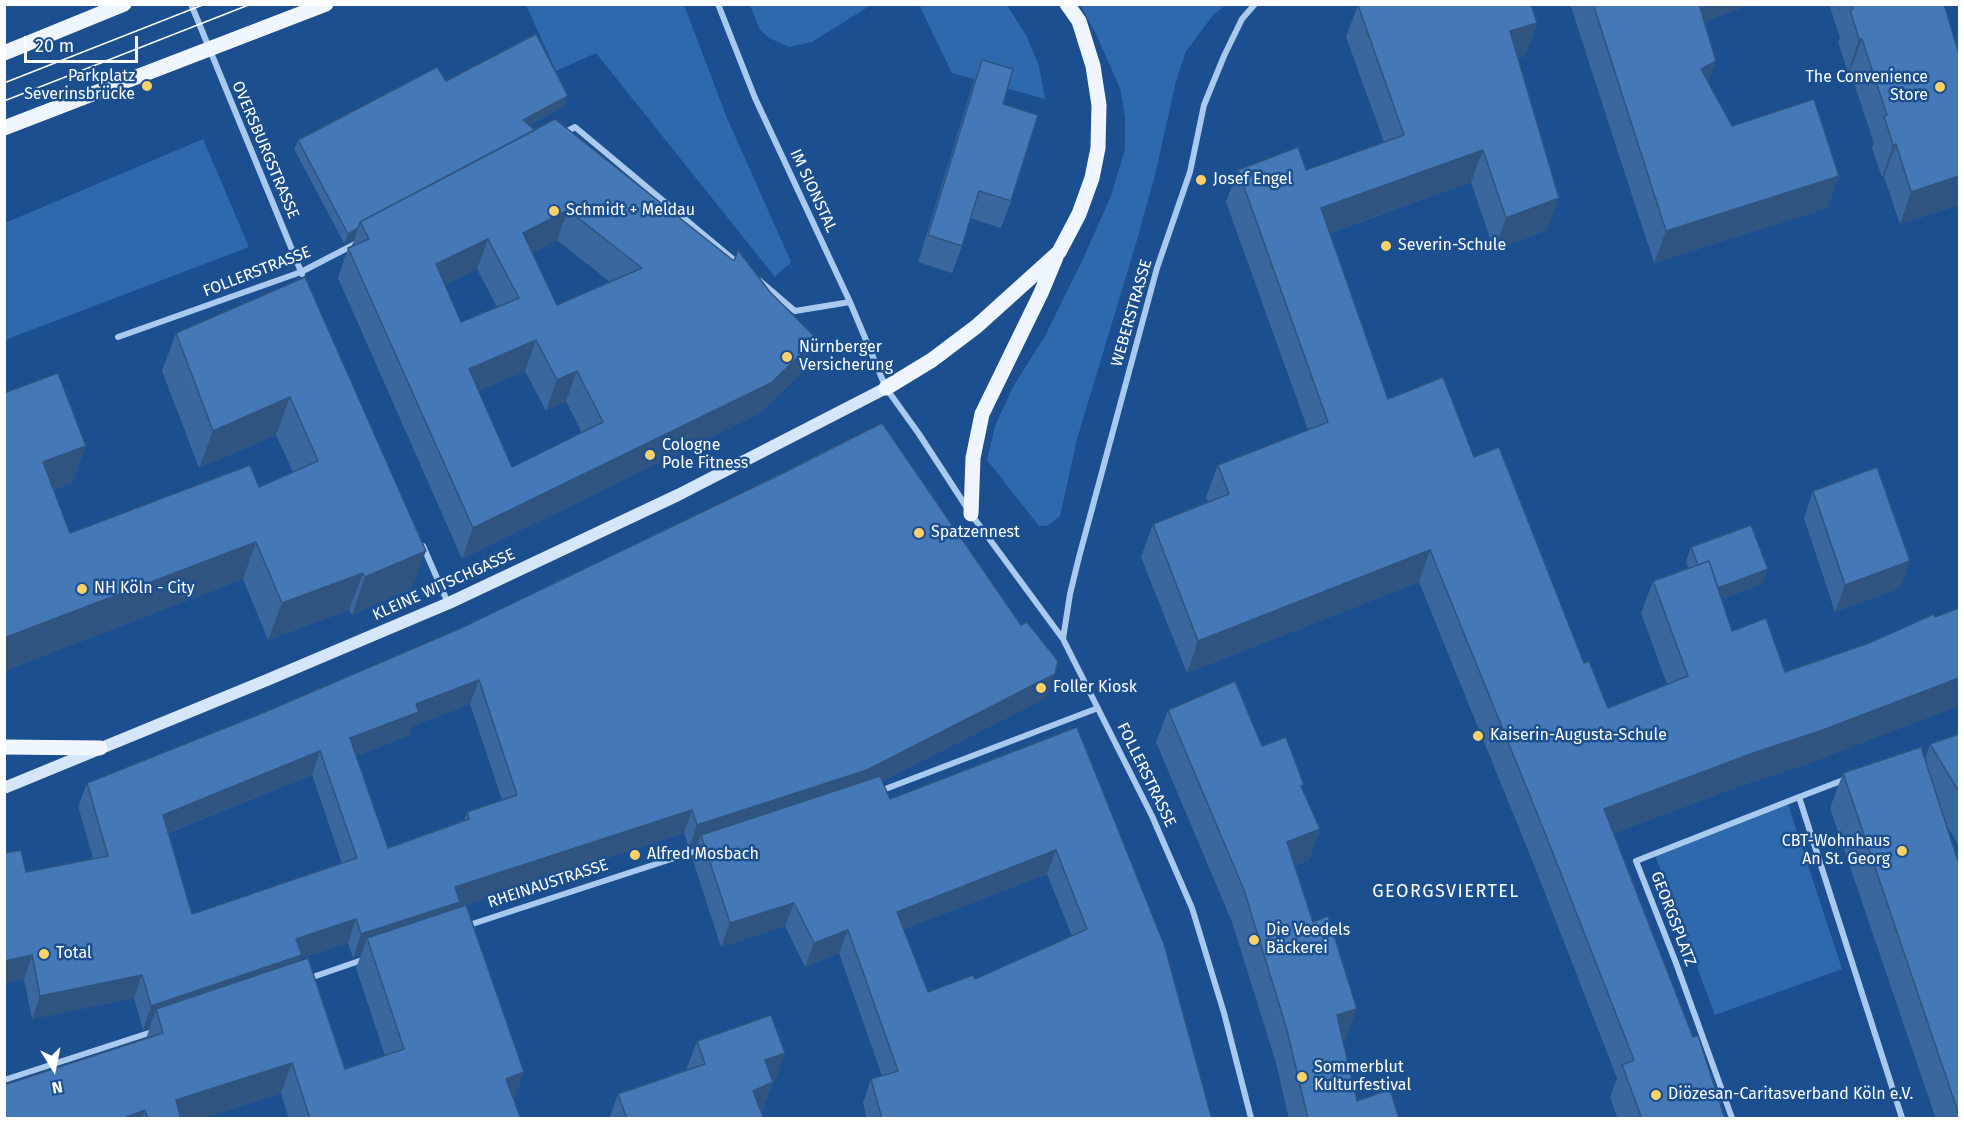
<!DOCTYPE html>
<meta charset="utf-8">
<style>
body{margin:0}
#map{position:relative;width:1964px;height:1123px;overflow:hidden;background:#1b4f8f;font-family:"Fira Sans",sans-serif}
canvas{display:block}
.frame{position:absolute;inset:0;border:6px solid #fff;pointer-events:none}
.north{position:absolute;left:24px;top:1039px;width:60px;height:60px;-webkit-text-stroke:4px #1b4f8f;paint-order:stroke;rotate:170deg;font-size:16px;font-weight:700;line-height:24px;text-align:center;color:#fff}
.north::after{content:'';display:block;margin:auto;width:21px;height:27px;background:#fff;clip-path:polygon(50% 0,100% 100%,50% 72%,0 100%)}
.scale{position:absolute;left:24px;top:36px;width:114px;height:27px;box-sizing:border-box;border:3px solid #fff;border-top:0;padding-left:8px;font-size:18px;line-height:21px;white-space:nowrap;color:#fff;-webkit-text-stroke:4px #1b4f8f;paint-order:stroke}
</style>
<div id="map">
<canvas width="1964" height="1123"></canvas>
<div class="frame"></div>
<div class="north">N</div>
<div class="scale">20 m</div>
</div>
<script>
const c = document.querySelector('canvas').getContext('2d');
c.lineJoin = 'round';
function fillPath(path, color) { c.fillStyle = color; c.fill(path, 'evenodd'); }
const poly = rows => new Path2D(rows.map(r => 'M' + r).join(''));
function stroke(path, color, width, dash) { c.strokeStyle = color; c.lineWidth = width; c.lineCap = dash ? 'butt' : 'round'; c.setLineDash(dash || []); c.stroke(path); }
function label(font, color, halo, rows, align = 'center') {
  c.font = font + ' "Fira Sans",sans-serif'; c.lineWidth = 5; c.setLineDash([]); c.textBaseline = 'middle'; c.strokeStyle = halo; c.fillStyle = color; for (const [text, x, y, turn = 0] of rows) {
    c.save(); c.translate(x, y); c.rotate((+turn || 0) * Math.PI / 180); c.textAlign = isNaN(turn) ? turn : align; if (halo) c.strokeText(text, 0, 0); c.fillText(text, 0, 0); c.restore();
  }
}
fillPath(poly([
 [925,4,1007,5,1026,35,1039,66,1045,99,952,73,920,7],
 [526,5,684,5,727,118,791,262,775,277,596,53,556,71],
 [750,5,871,5,812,42,789,47,769,38,760,30],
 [1080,5,1226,5,1214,14,1186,51,1176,81,1156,171,1137,240,1077,439,1060,516,1047,526,1039,526,987,460,995,426,1013,387,1045,336,1082,261,1111,196,1125,149,1125,117,1120,88,1096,34],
 [203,139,249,247,5,340,5,223],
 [1787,801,1842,969,1715,1015,1655,855]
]), '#2e69ad');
stroke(poly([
 [191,4,302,274],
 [718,4,755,98,850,302,886,388,919,434,971,514,1063,639,1152,816,1192,908,1224,1013,1251,1118],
 [562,134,575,127,740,265],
 [760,281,795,311,850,302],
 [118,337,301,272,357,243],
 [423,546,448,603],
 [1063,639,1070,594,1079,557,1157,268,1190,172,1204,105,1224,56,1242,19,1255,4],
 [880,791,1098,708],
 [1799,797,1846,779],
 [466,926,702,849],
 [307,979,365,959],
 [4,1080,155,1031],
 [1732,1118,1676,963,1636,861,1799,797,1902,1118]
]), '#a9c9ee', 6);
stroke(poly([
 [4,788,267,680,449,603,678,495,886,388]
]), '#d6e6fa', 12);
stroke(poly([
 [4,53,124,4],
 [886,388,932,360,977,326,1059,252,1079,214,1092,178,1098,148,1099,105,1093,66,1079,21,1067,4],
 [971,514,973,458,982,414,1041,293,1056,257],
 [4,747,100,748]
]), '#f0f6ff', 15);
stroke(poly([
 [4,83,205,4],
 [4,101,251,4]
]), '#fff', 1.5);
stroke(poly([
 [4,128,326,4]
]), '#f0f6ff', 15);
fillPath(poly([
 [1570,4,1752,4,1704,22,1716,61,1708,82,1732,126,1839,176,1827,208,1654,263],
 [1829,4,1944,4,1959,205,1900,224,1884,177,1882,177,1872,148,1874,143,1850,71,1848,72,1838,42,1840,38],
 [1358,5,1537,23,1525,56,1518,58,1547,230,1494,250,1471,182,1330,233,1388,399,1474,457,1608,708,1667,684,1641,613,1653,581,1688,568,1686,562,1691,547,1762,584,1721,599,1732,631,1808,764,1745,784,1614,833,1725,1119,1618,1119,1610,1097,1617,1078,1534,865,1419,582,1187,673,1141,557,1153,524,1208,502,1206,497,1218,465,1308,430,1226,202,1238,170,1306,170,1384,142,1346,37],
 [982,60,1003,104,1011,201,1001,228,970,218,962,246,952,273,918,262,972,87],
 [446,81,565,106,529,125,770,292,817,339,806,369,760,413,462,559,338,278,348,248,351,247,355,238,344,243,294,149,298,140],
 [557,240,610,282,557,305,532,253],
 [477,269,497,307,461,322,445,285],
 [525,371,546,411,566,401,582,433,512,467,478,391],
 [305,277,412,588,352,615,349,610,268,640,243,579,4,671,4,393,86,446,72,483,54,490,70,533,259,487,293,472,276,435,199,468,162,371,176,333],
 [1813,491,1910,561,1900,588,1835,612,1804,518],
 [461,628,1046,698,882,781,890,799,1077,727,1212,1119,867,1119,863,1103,871,1079,882,1076,839,953,805,967,785,926,721,947,692,858,697,845,689,848,684,833,458,907,524,1072,514,1099,521,1119,289,1119,281,1093,202,1119,4,1119,146,1039,150,1027,143,1030,134,998,32,1019,24,979,4,983,4,853,26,872,93,858,78,806,87,783,260,714],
 [470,704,502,800,467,812,464,820,388,848,356,756,410,735,413,726],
 [312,775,342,863,192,914,168,833],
 [1047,874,1072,936,975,979,928,992,904,929],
 [348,943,353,958,361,955,356,968,385,1056,345,1069,300,961,301,958],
 [1168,710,1262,746,1302,789,1320,829,1308,861,1295,866,1345,1041,1343,1042,1357,1101,1399,1119,1289,1119,1276,1063,1232,922,1156,742],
 [1959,734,1959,846,1947,826,1959,864,1959,1119,1936,1119,1830,808,1843,773,1925,759,1930,744],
 [697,1041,774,1084,772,1084,762,1112,764,1119,609,1119,618,1094,686,1070]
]), '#3a679d');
fillPath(poly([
 [1694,4,1752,4,1685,29],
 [1537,23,1525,56,1499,64,1510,31],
 [1859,39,1862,39,1850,71,1848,72],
 [1716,61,1704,93,1701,69],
 [568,96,565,106,519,130,523,120],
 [1896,144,1884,177,1882,177,1893,145],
 [1483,150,1471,182,1309,240,1321,208],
 [1839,176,1827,208,1654,263,1666,231],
 [1959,176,1959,205,1900,224,1911,192],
 [1559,198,1547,230,1494,250,1506,218],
 [568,210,557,240,512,263,523,233],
 [358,228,355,238,344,243,348,234],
 [488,239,477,269,425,294,436,264],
 [817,339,806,369,760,413,462,559,473,528],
 [536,340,525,371,458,400,469,369],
 [577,371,566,401,546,411,557,380],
 [290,397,276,435,199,468,213,431],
 [86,446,72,483,29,500,43,462],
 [256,542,243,579,4,671,4,638],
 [1430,550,1419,582,1187,673,1198,641],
 [426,551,412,588,352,615,365,577],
 [1910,561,1900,588,1835,612,1845,585],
 [1768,569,1762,584,1701,606,1707,592],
 [363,573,349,610,268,640,282,603],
 [1055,674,1046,698,858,793,701,835,697,845,689,848,697,825],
 [1959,678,1959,706,1808,764,1745,784,1593,841,1604,809,1756,752],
 [479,680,470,704,413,726,410,735,342,761,350,738,416,704],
 [320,751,312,775,154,838,163,815],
 [692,810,684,833,367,938,361,955,353,958,361,934,455,887],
 [1320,829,1308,861,1275,874,1287,842],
 [1056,850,1047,874,888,935,897,912],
 [794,903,785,926,721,947,730,923],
 [356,919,348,943,301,958,293,978,156,1009,150,1027,143,1030,151,1006,296,939],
 [848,930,839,953,805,967,814,943],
 [32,955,24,979,4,983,4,961],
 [142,975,134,998,32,1019,40,996],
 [1357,1009,1345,1041,1325,1047,1337,1015],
 [785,1053,774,1084,772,1084,762,1112,753,1091,765,1060],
 [292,1063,281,1093,202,1119,169,1119,176,1100],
 [524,1072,513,1103,506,1079],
 [145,1110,142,1119,121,1119]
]), '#305480');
const building = poly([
 [1359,4,1531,4,1537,23,1510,31,1559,198,1506,218,1483,150,1321,208,1388,399,1443,377,1474,457,1499,447,1584,663,1589,661,1608,708,1688,676,1653,581,1709,561,1732,631,1766,618,1785,672,1869,643,1934,614,1935,617,1959,608,1959,678,1820,731,1756,752,1604,809,1693,1037,1698,1035,1725,1119,1642,1119,1622,1065,1634,1060,1545,833,1430,550,1198,641,1153,524,1229,494,1218,465,1328,422,1238,170,1298,147,1306,170,1404,135,1358,5,1359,4],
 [1593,4,1699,4,1716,61,1701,69,1732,126,1814,99,1839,176,1666,231,1593,4],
 [1851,4,1944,4,1959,54,1959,176,1911,192,1896,144,1893,145,1884,116,1887,115,1862,39,1859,39,1850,10,1853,9,1851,4],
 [536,34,568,96,523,120,535,130,360,222,358,228,348,234,298,140,437,67,446,81,536,34],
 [982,60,1013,69,1003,104,1038,115,1011,201,979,191,962,246,928,235,982,60],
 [555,119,734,261,738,250,770,292,817,339,771,383,473,528,348,248,369,239,360,222,555,119],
 [568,210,642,268,557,305,523,233,568,210],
 [488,239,519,298,461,322,436,264,488,239],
 [536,340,557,380,577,371,603,422,512,467,469,369,536,340],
 [305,277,426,551,365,577,363,573,282,603,256,542,4,638,4,393,58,373,86,446,43,462,70,533,250,465,259,487,318,461,290,397,213,431,176,333,305,277],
 [882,423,1021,625,1027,622,1058,661,1055,674,867,770,697,825,692,810,455,887,460,902,361,934,356,919,296,939,302,955,151,1006,142,975,40,996,32,955,4,961,4,853,21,850,26,872,108,856,87,783,260,714,461,628,781,474,882,423],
 [479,680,517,795,467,812,469,819,388,848,350,738,419,712,416,704,479,680],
 [320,751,357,858,192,914,163,815,320,751],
 [1877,467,1910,561,1845,585,1813,491,1877,467],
 [1751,525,1768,569,1718,588,1709,561,1698,565,1691,547,1751,525],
 [1235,681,1262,746,1286,737,1304,785,1301,786,1320,829,1287,842,1313,922,1328,916,1357,1009,1337,1015,1357,1101,1390,1089,1399,1119,1308,1119,1287,1030,1244,890,1168,710,1235,681],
 [1077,727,1164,944,1212,1119,882,1119,871,1079,898,1071,848,930,814,943,794,903,730,923,701,835,880,776,890,799,1077,727],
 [1056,850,1087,929,975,979,973,975,928,992,897,912,1056,850],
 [1959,734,1959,792,1930,744,1959,734],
 [1921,747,1959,864,1959,1115,1843,773,1921,747],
 [466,905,524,1072,506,1079,521,1119,310,1119,292,1063,176,1100,181,1119,148,1119,145,1110,121,1119,4,1119,4,1085,163,1033,156,1009,308,958,345,1069,404,1049,367,938,466,905],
 [771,1015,785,1053,765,1060,773,1082,753,1091,764,1119,627,1119,618,1094,705,1064,697,1041,771,1015]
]);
fillPath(building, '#4478b7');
stroke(building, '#305480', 1.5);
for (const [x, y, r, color] of [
 [147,86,6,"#ffd166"],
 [1940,87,6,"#ffd166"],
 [1201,180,6,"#ffd166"],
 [554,211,6,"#ffd166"],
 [1386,246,6,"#ffd166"],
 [787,357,6,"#ffd166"],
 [650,455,6,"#ffd166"],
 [919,533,6,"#ffd166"],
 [82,589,6,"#ffd166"],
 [1041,688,6,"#ffd166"],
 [1478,736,6,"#ffd166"],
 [1902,851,6,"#ffd166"],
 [635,855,6,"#ffd166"],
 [1254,940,6,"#ffd166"],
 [44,954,6,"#ffd166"],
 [1302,1077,6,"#ffd166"],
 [1656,1095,6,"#ffd166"]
]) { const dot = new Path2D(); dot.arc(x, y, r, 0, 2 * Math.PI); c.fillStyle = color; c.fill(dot); stroke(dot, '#1b4f8f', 2); }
label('16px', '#fff', '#1b4f8f', [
 ["Parkplatz",135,77,"right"],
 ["Severinsbrücke",135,95,"right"],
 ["The Convenience",1928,78,"right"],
 ["Store",1928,96,"right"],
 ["Josef Engel",1213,180],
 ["Schmidt + Meldau",566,211],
 ["Severin-Schule",1398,246],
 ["Nürnberger",799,348],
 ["Versicherung",799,366],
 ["Cologne",662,446],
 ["Pole Fitness",662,464],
 ["Spatzennest",931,533],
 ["NH Köln - City",94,589],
 ["Foller Kiosk",1053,688],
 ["Kaiserin-Augusta-Schule",1490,736],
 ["CBT-Wohnhaus",1890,842,"right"],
 ["An St. Georg",1890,860,"right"],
 ["Alfred Mosbach",647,855],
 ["Die Veedels",1266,931],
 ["Bäckerei",1266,949],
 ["Total",56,954],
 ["Sommerblut",1314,1068],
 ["Kulturfestival",1314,1086],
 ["Diözesan-Caritasverband Köln e.V.",1668,1095]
], 'left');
label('16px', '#fff', '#1b4f8f', [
 ["OVERSBURGSTRASSE",265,150,67],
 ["IM SIONSTAL",813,191,65],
 ["FOLLERSTRASSE",257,272,-21],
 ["WEBERSTRASSE",1132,313,-74],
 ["KLEINE WITSCHGASSE",444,585,-24],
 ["FOLLERSTRASSE",1146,775,64],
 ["RHEINAUSTRASSE",548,884,-18],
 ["GEORGSPLATZ",1673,919,69]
]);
c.letterSpacing = '1.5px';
label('18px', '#fff', '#1b4f8f', [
 ["GEORGSVIERTEL",1446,892]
]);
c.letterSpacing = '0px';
</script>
